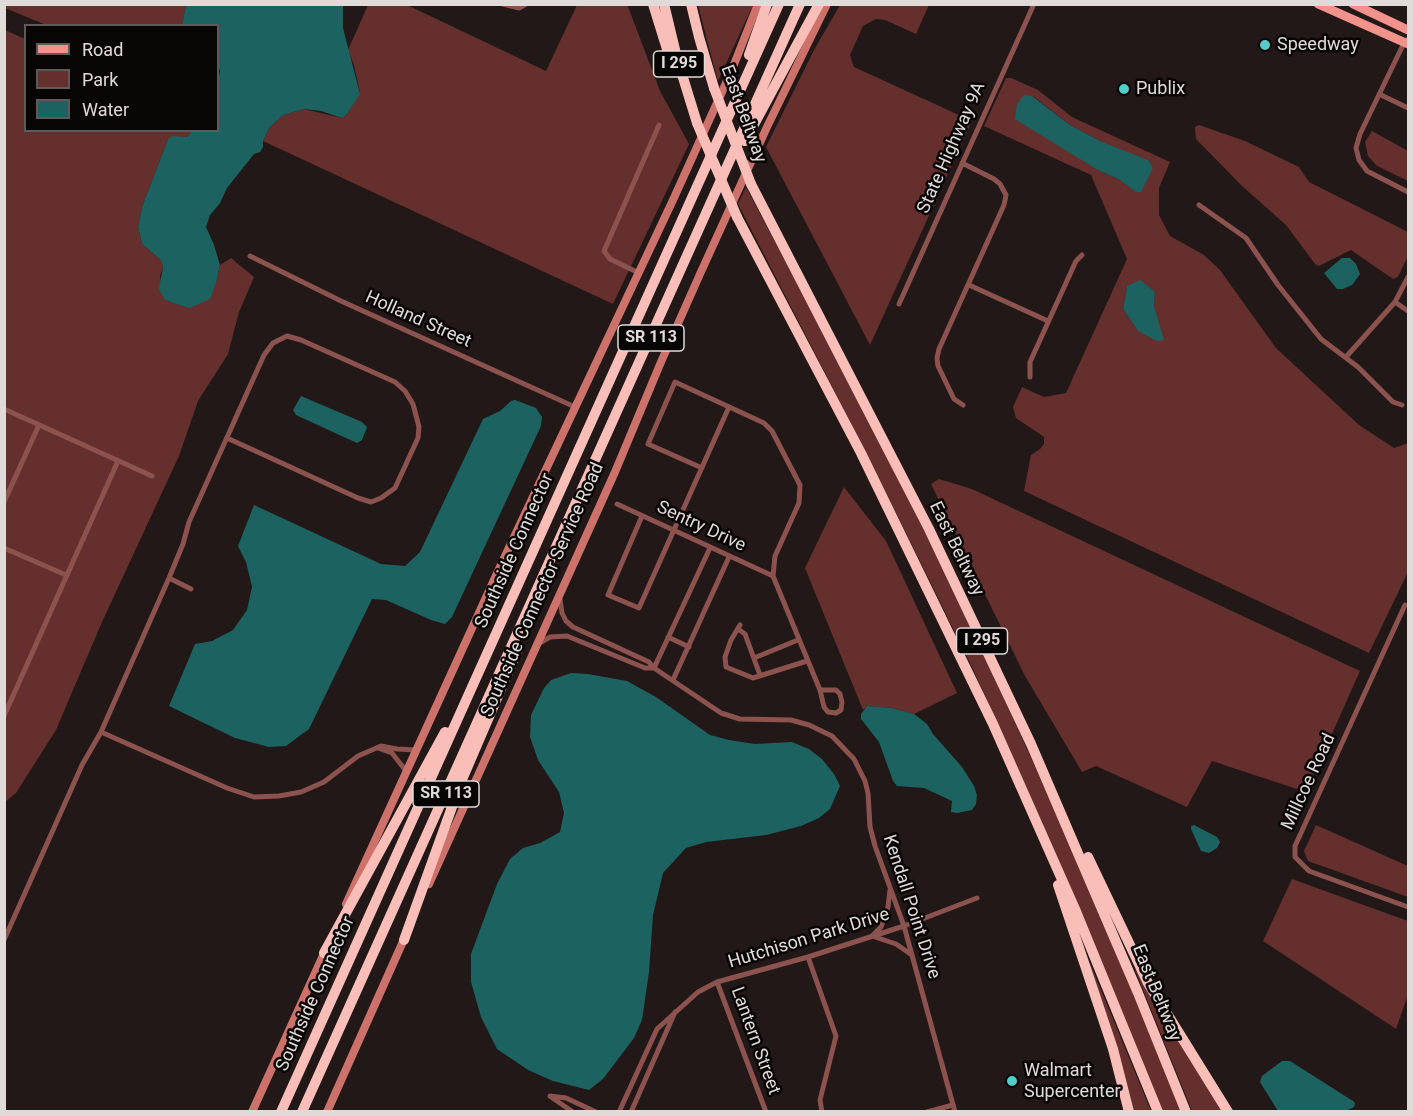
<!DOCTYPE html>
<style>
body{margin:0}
#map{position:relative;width:1413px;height:1116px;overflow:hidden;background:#211817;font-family:Roboto,sans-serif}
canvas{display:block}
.frame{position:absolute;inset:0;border:6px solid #e0dad9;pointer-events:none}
.legend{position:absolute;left:24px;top:24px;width:195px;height:108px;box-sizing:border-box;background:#080505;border:2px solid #5e5a5a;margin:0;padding:8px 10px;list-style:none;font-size:18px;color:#e0dad9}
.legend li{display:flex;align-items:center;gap:12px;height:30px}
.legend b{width:30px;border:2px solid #5e5a5a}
</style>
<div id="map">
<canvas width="1413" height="1116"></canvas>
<div class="frame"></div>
<ul class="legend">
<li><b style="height:8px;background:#f2928b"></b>Road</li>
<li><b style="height:16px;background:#652f2d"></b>Park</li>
<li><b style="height:16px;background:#1c6260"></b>Water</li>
</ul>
</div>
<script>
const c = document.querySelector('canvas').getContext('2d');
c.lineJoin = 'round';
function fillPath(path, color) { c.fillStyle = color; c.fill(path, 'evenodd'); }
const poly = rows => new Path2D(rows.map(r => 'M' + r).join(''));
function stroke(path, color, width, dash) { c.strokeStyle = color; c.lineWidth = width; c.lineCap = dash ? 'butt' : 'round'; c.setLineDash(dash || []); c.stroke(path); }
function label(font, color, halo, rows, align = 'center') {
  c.font = font + ' Roboto,sans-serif'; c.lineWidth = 5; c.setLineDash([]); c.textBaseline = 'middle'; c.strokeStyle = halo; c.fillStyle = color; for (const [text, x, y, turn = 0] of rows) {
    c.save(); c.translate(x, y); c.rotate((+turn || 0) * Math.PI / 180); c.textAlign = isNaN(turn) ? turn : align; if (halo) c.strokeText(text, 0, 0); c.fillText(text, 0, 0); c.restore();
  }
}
fillPath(poly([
 [627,4,660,91,689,144,613,304,263,141,269,128,283,115,304,109,342,118,347,114,360,93,354,65,348,50,368,5,407,5,546,71,577,5],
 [4,5,186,5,182,26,46,25,5,8],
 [698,5,753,5,718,81,708,44],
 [840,5,929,5,916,34,885,20,876,19,863,26,850,55,854,67,972,121,870,345,766,147,814,50],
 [5,30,25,39,26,130,192,131,187,137,168,139,142,207,138,227,142,244,161,260,163,267,160,276,165,300,175,303,216,283,220,265,231,258,254,277,239,312,228,354,198,401,179,456,102,622,56,730,16,793,5,802],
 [1006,78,1011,78,1038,90,1072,117,1170,162,1159,188,1159,215,1170,236,1204,255,1220,270,1276,348,1359,425,1394,448,1408,443,1408,572,1369,653,1024,491,1031,455,1040,449,1044,444,1044,437,1016,418,1013,407,1022,387,1044,397,1066,393,1127,259,1091,175,984,126],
 [1033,96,1070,125,1102,142,1136,192,1120,180,1098,170],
 [1127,286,1155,292,1154,307,1138,331,1123,309],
 [1199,125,1245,141,1299,167,1309,182,1408,232,1408,256,1398,277,1393,279,1351,250,1319,266,1315,264,1286,225,1241,185,1196,139,1195,127],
 [1372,131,1408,151,1408,181,1377,166,1368,156,1365,142],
 [746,187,852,388,938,558,1018,729,1080,867,1182,1111,1162,1111,995,718,972,667,873,466,738,204],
 [939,479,972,489,1360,671,1306,792,1212,761,1187,807,1096,766,1082,772,1025,676,931,484],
 [844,487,886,541,957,693,914,714,892,708,867,706,863,710,805,568],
 [1316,825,1408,866,1408,897,1308,861,1304,851],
 [1292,879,1408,921,1408,995,1396,1029,1263,941],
 [1090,963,1111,1014,1151,1111,1131,1111,1087,964],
 [1135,970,1138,970,1225,1111,1192,1111]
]), '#652f2d');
fillPath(poly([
 [186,5,343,5,343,28,360,94,347,114,342,118,321,111,304,109,283,115,269,128,263,141,263,147,260,152,254,154,227,188,220,203,210,215,206,227,214,245,220,265,216,283,210,299,189,308,165,300,159,289,163,267,161,260,142,244,138,227,142,207,168,139,173,136,187,137,192,131,218,130,218,82,220,71,218,66,218,26,182,25],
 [1024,95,1032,96,1070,125,1102,142,1148,160,1153,168,1141,192,1136,192,1120,180,1098,170,1015,119,1017,104],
 [1342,258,1350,258,1356,264,1360,274,1352,285,1343,289,1337,289,1324,273],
 [1140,280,1155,292,1154,307,1164,340,1157,341,1138,331,1123,309,1127,286],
 [301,396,362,422,367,427,362,440,357,443,296,415,293,410],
 [515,400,536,408,542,417,541,426,452,617,445,624,431,620,386,600,372,599,309,729,286,746,269,747,235,738,169,706,195,644,212,641,233,630,247,610,252,587,246,562,238,546,254,505,381,564,405,566,420,552,483,419,500,411,511,401],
 [571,673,588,674,627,681,656,697,710,735,729,740,755,744,792,742,809,749,822,759,834,774,840,786,830,809,819,818,801,826,766,835,706,842,686,848,663,873,653,915,649,972,642,1020,634,1038,603,1079,589,1090,553,1081,528,1070,497,1049,481,1017,471,982,471,954,497,884,510,859,523,848,540,843,560,832,564,813,559,792,538,760,530,737,531,715,544,688,551,680],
 [867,706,892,708,914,714,927,724,933,734,962,767,974,786,977,795,976,804,972,810,957,813,951,812,952,801,924,788,897,786,893,781,879,742,861,719,861,714],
 [1194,825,1217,837,1220,842,1217,848,1209,853,1201,851,1191,829,1191,826],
 [1282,1061,1290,1061,1353,1101,1355,1103,1354,1107,1346,1111,1278,1111,1260,1082,1262,1076]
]), '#1c6260');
stroke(poly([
 [503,4,519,8,526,4],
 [1408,39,1404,43,1360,134,1356,148,1359,160,1367,171,1408,192],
 [1379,94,1408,108],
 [962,163,994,179,1000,184,1006,195,1004,205,939,349,937,358,938,366,954,399,963,405],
 [1199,205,1246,238,1278,285,1321,339,1358,367,1393,402,1402,405],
 [250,256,341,301,575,407],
 [639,273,610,259,604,251,659,125],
 [969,285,1048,321],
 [1395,302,1408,311],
 [899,304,1034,4],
 [1346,357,1395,302,1408,277],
 [1030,377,1030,362,1076,261,1082,255],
 [4,409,152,476],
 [702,468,648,444,675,382,764,423,772,431,800,485,799,503,775,556,773,576,820,690,824,707,828,712,836,713,841,710,842,702,840,694,836,690,820,690],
 [4,502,39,425],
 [617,504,773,576],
 [642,516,608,595,639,608,729,407],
 [4,548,66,575],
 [169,578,191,589],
 [560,599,562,613,566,621,573,627,649,662,654,668,721,713,740,719,791,720,809,725,832,736,854,759,865,781,868,793,870,827,875,846,904,926,955,1112],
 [1405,605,1295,846,1295,857,1309,871,1408,907],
 [740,625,731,640,725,657,726,667,753,678,807,661],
 [738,629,745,634,760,675],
 [668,637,689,647],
 [538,644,550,637,567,636,645,668,654,668],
 [754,658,798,640],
 [654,668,710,548],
 [673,680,729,557],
 [4,716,118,461],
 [101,732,227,788,254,797,279,796,301,792,324,782,358,756,381,746,397,749,416,750],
 [378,748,392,753,406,771],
 [890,890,888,907,881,927,872,936,896,944,912,955],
 [4,940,82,765,101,732,169,578,183,544,189,522,264,355,273,343,287,336,301,340,395,382,405,391,413,404,419,427,418,438,395,488,381,498,371,502,358,498,227,438],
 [808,957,836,1036,820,1100,822,1112],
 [717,982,766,1112],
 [550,1096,566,1098,596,1112],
 [551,1097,573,1112],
 [619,1112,657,1029,698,992,717,982,808,957,904,926,977,898],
 [631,1112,675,1012],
 [927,1112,953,1105]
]), '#8c524e', 5);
stroke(poly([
 [429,884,615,472,661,362,700,274,767,127,827,4],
 [346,904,499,569,673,200,731,72,758,4],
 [252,1112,326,949],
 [327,1112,405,937]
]), '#cd716b', 8);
stroke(poly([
 [1318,4,1408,44],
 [1353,4,1408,30]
]), '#f2928b', 9);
stroke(poly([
 [653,4,670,59],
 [664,4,677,58,697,123],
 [691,4,699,37,714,88],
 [749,55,767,4],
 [745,141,819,4],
 [751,184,929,529,1031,744,1138,993,1186,1112],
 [737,217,861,453,993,724,1075,909,1158,1112],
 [1088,857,1148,983,1228,1112],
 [1058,885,1113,1049,1129,1112],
 [404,940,461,782,519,647],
 [324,953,445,732],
 [281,1112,779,4],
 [302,1112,800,4]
]), '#f9beb8', 10);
stroke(poly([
 [714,88,751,184],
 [697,123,737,217]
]), '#f9beb8', 10);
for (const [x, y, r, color] of [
 [1265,45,6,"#53cdc9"],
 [1124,89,6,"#53cdc9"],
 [1012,1081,6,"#53cdc9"]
]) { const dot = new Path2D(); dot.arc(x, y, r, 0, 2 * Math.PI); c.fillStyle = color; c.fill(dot); stroke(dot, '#080505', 2); }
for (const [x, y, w] of [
 [679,64,51],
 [651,338,66],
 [982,641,51],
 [446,794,66]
]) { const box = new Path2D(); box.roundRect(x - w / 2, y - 13, w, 26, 4.5); c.fillStyle = '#080505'; c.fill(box); stroke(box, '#e0dad9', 1.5); }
label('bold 16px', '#e0dad9', null, [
 ["I 295",679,64],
 ["SR 113",651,338],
 ["I 295",982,641],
 ["SR 113",446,794]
]);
label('18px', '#e0dad9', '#080505', [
 ["Speedway",1277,45],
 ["Publix",1136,89],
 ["Walmart",1024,1071],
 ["Supercenter",1024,1092]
], 'left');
label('18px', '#e0dad9', '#080505', [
 ["East Beltway",743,114,70],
 ["State Highway 9A",952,148,-66],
 ["Holland Street",418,320,24],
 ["Sentry Drive",701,527,25],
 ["East Beltway",956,549,64],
 ["Southside Connector",515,551,-66],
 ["Southside Connector Service Road",543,590,-66],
 ["Millcoe Road",1309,782,-65],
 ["Kendall Point Drive",911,907,72],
 ["Hutchison Park Drive",809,939,-17],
 ["East Beltway",1156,993,68],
 ["Southside Connector",316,994,-66],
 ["Lantern Street",755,1041,70]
]);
</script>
